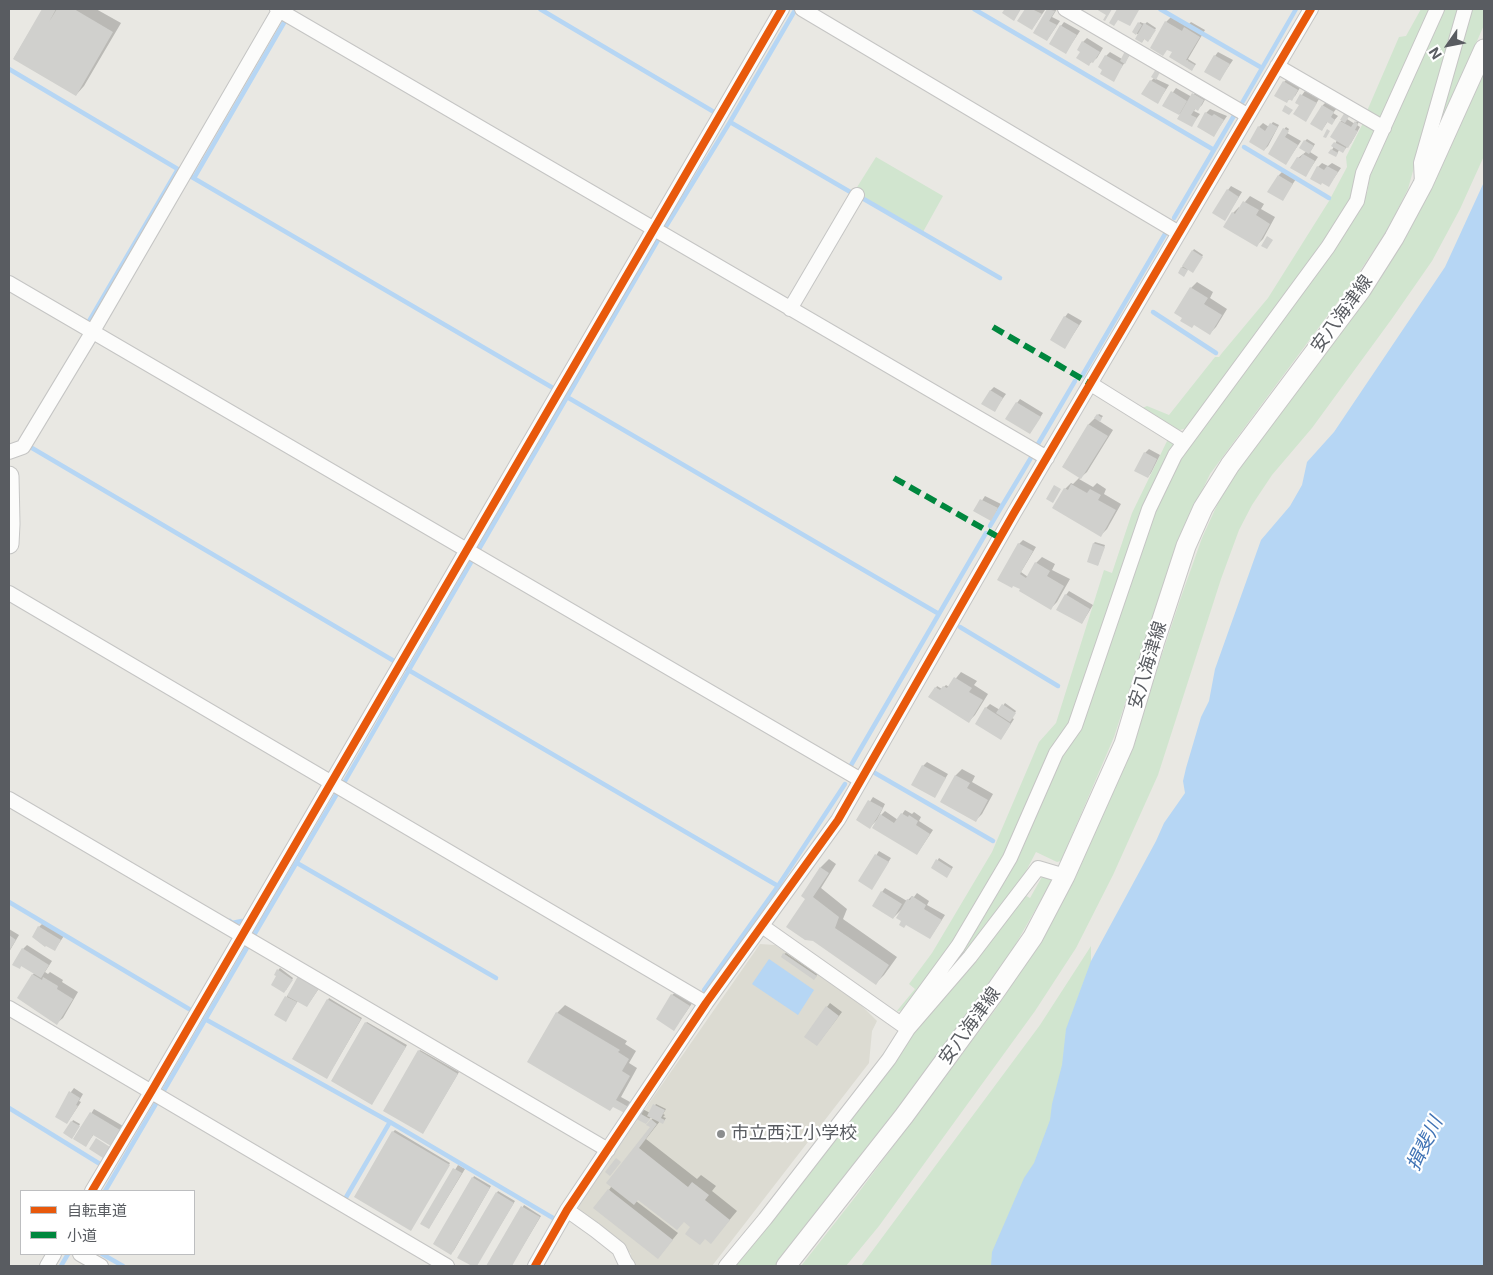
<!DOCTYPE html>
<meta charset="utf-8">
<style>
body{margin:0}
#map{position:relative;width:1493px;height:1275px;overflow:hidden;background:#e9e8e3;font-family:Inter,"Noto Sans JP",sans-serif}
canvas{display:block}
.frame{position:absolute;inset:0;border:10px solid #595c61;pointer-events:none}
.legend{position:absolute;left:20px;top:1190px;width:175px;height:65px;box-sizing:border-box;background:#fff;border:1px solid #bdbec0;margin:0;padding:6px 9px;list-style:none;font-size:15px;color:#595c61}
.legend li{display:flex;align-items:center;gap:10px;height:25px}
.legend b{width:25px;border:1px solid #bdbec0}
.north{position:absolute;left:1423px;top:20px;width:50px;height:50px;-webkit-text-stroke:4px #fff;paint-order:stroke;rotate:237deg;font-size:14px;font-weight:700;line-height:20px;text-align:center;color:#595c61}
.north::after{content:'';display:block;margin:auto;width:18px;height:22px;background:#595c61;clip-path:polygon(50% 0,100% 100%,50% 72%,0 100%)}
</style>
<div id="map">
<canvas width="1493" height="1275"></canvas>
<div class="frame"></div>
<ul class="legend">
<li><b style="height:6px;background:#e8590c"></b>自転車道</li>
<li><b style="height:6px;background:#00873e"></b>小道</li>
</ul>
<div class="north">N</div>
</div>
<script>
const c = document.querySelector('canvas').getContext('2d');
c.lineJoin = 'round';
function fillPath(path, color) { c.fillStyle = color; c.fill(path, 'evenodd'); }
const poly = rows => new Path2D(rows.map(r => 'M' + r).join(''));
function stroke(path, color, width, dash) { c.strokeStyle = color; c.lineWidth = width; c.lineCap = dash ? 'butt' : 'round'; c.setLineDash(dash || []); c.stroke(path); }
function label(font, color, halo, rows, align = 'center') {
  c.font = font + ' Inter,"Noto Sans JP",sans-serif'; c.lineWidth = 4.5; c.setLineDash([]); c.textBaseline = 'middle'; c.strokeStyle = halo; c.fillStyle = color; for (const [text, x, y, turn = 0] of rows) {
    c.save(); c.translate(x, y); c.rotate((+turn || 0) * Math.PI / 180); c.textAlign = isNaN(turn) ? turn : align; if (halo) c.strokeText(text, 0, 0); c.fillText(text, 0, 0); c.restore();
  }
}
fillPath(poly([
 [760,944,775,945,857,1001,877,1021,872,1031,869,1063,712,1266,636,1266,629,1258,631,1254,619,1241,580,1213,578,1205]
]), '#dcdbd2');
fillPath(poly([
 [1421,9,1432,9,1385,115,1380,118,1376,117,1367,111,1399,37,1406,36],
 [1442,9,1458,9,1408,189,1388,229,1354,280,1210,474,1187,522,1162,591,1114,737,1061,861,1057,862,1036,852,1015,892,942,981,940,979,1060,756,1151,513,1175,463,1330,250,1367,193,1372,165],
 [1469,9,1484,9,1484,25,1433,142],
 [1484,71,1484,156,1460,209,1432,261,1391,320,1312,428,1272,475,1252,505,1239,530,1221,579,1158,775,1113,875,1076,948,1035,1011,879,1226,846,1266,801,1266,856,1196,998,1006,1043,937,1075,878,1132,745,1180,600,1202,538,1223,492,1245,455,1368,296,1400,246],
 [1363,123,1375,128,1376,133,1359,170,1348,205,1322,245,1187,428,1176,431,1140,409,1147,406,1169,415,1215,357,1219,357,1222,353,1268,298,1329,201,1347,167,1346,157],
 [876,157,943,196,923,232,854,192],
 [1169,437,1176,444,1080,699,1006,855,954,943,906,1009,896,1012,915,989,909,984,932,953,992,852,1039,742,1056,723,1104,570,1112,573,1132,513],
 [1043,875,1053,879,1006,961,840,1187,775,1266,732,1266,912,1030,1023,894,1030,898],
 [1091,946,1091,1006,1074,1266,861,1266,1040,1025]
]), '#d1e5cf');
fillPath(poly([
 [1484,182,1484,1266,991,1266,992,1252,1024,1178,1034,1163,1050,1120,1052,1104,1062,1065,1066,1029,1091,961,1156,841,1164,823,1185,793,1183,781,1186,768,1201,717,1209,701,1215,669,1261,540,1290,506,1302,485,1307,462,1334,432,1445,267],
 [769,959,814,990,798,1015,752,984]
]), '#b6d6f4');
fillPath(poly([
 [43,9,96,9,121,23,84,86,76,95,14,58],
 [1026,9,1045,10,1032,29,1019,21],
 [1049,9,1057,9,1052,17,1060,21,1047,40,1035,33],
 [1172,16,1188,25,1191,22,1205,30,1188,59,1196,64,1193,68,1185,65,1188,60,1183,63,1174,52,1166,22],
 [1064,22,1080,31,1066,52,1061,26],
 [1140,22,1145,24,1147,22,1156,28,1150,39,1145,38,1142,42,1139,35,1134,32],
 [1087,38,1103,48,1097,58,1089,64,1081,51,1083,42],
 [1110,52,1122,59,1131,53,1113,80,1106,56],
 [1218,52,1233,60,1220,79,1215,56],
 [1154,78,1169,85,1158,102,1151,81],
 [1288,78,1301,86,1295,96,1287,101,1284,82],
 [1176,88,1192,97,1197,90,1207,96,1202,105,1198,109,1196,108,1194,111,1200,114,1191,126,1181,115,1164,105],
 [1305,91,1319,99,1306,120,1300,105,1296,103],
 [1326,102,1337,108,1333,113,1338,116,1332,123,1328,121,1322,130,1323,105],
 [1210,109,1227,116,1214,135,1206,113],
 [1347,119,1355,124,1357,121,1359,122,1357,125,1360,127,1351,143,1344,150,1339,150,1337,154,1332,150,1337,140,1332,137,1341,121],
 [1273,122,1279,125,1268,146,1264,150,1259,127,1263,123,1269,127],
 [1286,127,1289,129,1287,133,1301,141,1286,163,1281,133],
 [1307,139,1315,144,1310,152,1318,157,1306,175,1298,158,1307,151,1305,141],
 [1322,163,1328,166,1332,163,1341,168,1329,185,1318,167],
 [1282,172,1296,179,1282,200,1279,175],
 [1231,186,1242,192,1225,219,1228,190],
 [1250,196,1264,204,1261,209,1275,217,1263,239,1257,245,1233,213,1239,207,1240,208],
 [1194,249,1203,255,1194,270,1188,269,1185,274,1179,272],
 [1197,282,1213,292,1210,298,1227,309,1216,327,1210,333,1176,312,1191,288],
 [1068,313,1082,321,1065,347,1065,317],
 [994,387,1006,394,994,411,990,391],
 [1020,399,1043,413,1030,433,1017,403],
 [1099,414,1103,416,1099,421,1113,430,1087,472,1079,479,1093,487,1097,483,1106,489,1104,494,1121,504,1107,529,1101,535,1065,489,1071,483,1073,484,1080,477,1063,467,1089,424],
 [1149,449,1160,455,1151,473,1148,477,1145,453],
 [985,496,1001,504,991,520,975,511],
 [1023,540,1036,547,1021,572,1028,577,1036,563,1042,557,1055,564,1052,570,1070,579,1057,602,1051,608,1025,583,1014,585,1019,544],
 [1095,542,1105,545,1098,565,1094,543],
 [1069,591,1093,605,1082,623,1066,595],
 [961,672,977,681,974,685,988,694,975,715,969,721,936,688,937,686,942,689,946,685,949,687],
 [1005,703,1016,711,1012,718,1014,719,1001,739,986,708,990,704,1000,710],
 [927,762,948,774,934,797,923,766],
 [962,769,975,776,972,782,993,794,982,814,976,820,942,801,956,775],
 [873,797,885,804,878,818,885,811,898,820,905,810,912,814,914,812,921,817,919,821,933,830,917,854,877,820,870,827,858,820],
 [879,851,891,858,872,888,860,881],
 [939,858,953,867,948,875,933,868],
 [829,859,836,864,821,888,847,909,843,919,897,957,884,975,876,983,807,898,803,896,821,867],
 [885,888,907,901,912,896,914,897,917,893,929,901,927,905,945,915,930,938,902,921,901,910,893,918,882,892],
 [43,923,64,936,55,949,39,927],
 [9,929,19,935,9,952],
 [27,945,52,961,45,972,48,974,50,972,63,980,62,982,78,992,63,1018,57,1023,19,998,34,973,22,965,19,968,23,949],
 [786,953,817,974,816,977,784,954],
 [280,968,293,978,286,990,275,974],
 [299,977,322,984,307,1006,298,1001,285,1020,276,1014],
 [676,992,693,1002,677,1025,672,995],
 [329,998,362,1018,328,1076,328,1000],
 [830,1003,842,1012,820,1041,827,1007],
 [565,1005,627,1041,625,1044,636,1051,629,1063,637,1068,621,1097,650,1113,656,1104,666,1109,663,1114,665,1115,663,1117,666,1118,664,1121,660,1121,646,1139,697,1179,701,1175,716,1186,712,1191,737,1211,711,1242,685,1221,638,1199,636,1201,678,1233,658,1257,609,1190,651,1127,648,1124,653,1118,651,1117,649,1119,614,1106,557,1013],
 [367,1022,407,1045,373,1102,366,1023],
 [420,1050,459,1072,424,1131,419,1051],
 [74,1088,83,1094,79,1101,81,1102,67,1123,65,1100],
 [94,1109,123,1126,110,1145,94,1134,89,1141,75,1139],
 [73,1120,80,1124,74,1135,72,1122],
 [395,1130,450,1163,412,1228,393,1132],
 [458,1165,465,1169,429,1228,422,1224],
 [474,1176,491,1186,453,1252,473,1178],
 [498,1191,515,1201,476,1266,474,1266,459,1257],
 [524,1205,541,1216,511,1266,487,1266]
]), '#0003');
stroke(poly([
 [540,9,714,112],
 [974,9,1214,150],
 [1160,9,1262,68],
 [9,69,181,171],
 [1242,103,1296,9],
 [730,122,852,193],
 [1244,147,1329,198],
 [190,176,553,388],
 [194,178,285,21],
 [862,198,1000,278],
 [1174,218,1235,114],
 [665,228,730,122,794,12],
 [1153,312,1216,353],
 [88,323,178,169],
 [1082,376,1168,229],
 [567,397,939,614],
 [1038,444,1075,381],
 [32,448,394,661],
 [990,526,1032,456],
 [479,549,658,240],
 [960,627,1058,686],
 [405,668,778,886],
 [850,767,986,533],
 [875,773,993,841],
 [345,781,473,559],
 [297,863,496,978],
 [9,902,189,1009],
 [230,921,232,923,242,921],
 [254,935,338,792],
 [704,990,778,886,845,784],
 [205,1019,390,1122,553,1218],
 [163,1092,248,946],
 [9,1108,100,1164],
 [105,1191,157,1102],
 [345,1199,390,1122],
 [102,1254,123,1266],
 [61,1266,68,1254]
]), '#b6d6f4', 4.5);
fillPath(poly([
 [42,9,56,9,49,22,57,9,74,9,113,32,76,96,13,59],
 [1002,9,1021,9,1014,21,1002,13,1004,10],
 [1025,9,1032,9,1042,14,1032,30,1017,21],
 [1047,9,1055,11,1049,21,1057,25,1047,41,1033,33],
 [1096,9,1112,9,1105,21,1103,20,1106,15],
 [1117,9,1137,9,1139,10,1130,26,1118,20,1114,26,1109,23],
 [1165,21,1182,31,1184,27,1200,37,1186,60,1195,65,1192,71,1169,57,1172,52,1167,50,1163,56,1150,48],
 [1138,22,1142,25,1136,35,1132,32],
 [1144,23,1156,30,1148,42,1144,39,1142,43,1135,39],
 [1060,25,1077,35,1066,54,1049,44],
 [1082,41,1100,52,1093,63,1091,62,1089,66,1076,58,1080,52,1077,50],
 [1125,51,1130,54,1125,64,1120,61],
 [1105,55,1123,65,1114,82,1100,74,1102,70,1098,67],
 [1214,55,1230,64,1220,81,1204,72],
 [1156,69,1160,72,1156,80,1151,77],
 [1150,80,1166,89,1158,104,1141,94],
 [1283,81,1298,90,1292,101,1289,99,1287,103,1274,96],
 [1171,91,1187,101,1179,115,1162,106],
 [1192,93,1204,100,1198,111,1195,109,1191,115,1197,118,1192,127,1177,119],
 [1300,94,1317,103,1306,122,1293,114,1299,105,1295,103],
 [1285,105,1293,110,1289,115,1282,111],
 [1322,105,1334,112,1331,117,1335,120,1332,125,1327,122,1322,131,1310,124],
 [1205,112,1212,116,1214,114,1224,120,1214,137,1197,127],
 [1345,112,1350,115,1345,123,1340,120],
 [1340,121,1351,127,1355,121,1358,124,1355,130,1358,131,1348,148,1330,137],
 [1270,123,1278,127,1264,151,1249,142,1258,126,1265,131],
 [1283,128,1289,131,1285,137,1298,145,1286,165,1268,154],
 [1327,129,1330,131,1326,138,1323,137],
 [1304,140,1314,146,1309,154,1299,148],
 [1334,142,1346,148,1343,153,1331,146],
 [1331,149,1338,153,1336,157,1328,153],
 [1303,154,1315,161,1306,177,1290,168,1297,157,1300,158],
 [1317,166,1324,170,1327,166,1338,172,1329,187,1322,183,1321,185,1310,179],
 [1278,175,1293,184,1283,201,1267,192],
 [1227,189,1239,197,1225,221,1212,213],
 [1243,201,1259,210,1256,215,1270,224,1257,247,1223,227,1232,212,1235,214],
 [1267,236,1273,240,1267,249,1261,246],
 [1192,250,1203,257,1193,273,1182,266],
 [1181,267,1188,270,1184,277,1178,273],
 [1190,287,1208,298,1204,304,1222,315,1210,335,1194,325,1192,328,1180,321,1182,318,1174,313],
 [1064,316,1079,325,1065,349,1050,340],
 [990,390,1003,398,995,412,981,404],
 [1016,402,1041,417,1030,434,1005,419],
 [1097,414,1102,418,1100,422,1094,418],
 [1088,424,1108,436,1081,479,1062,467],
 [1144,452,1157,459,1148,478,1134,471],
 [1071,484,1087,493,1090,489,1101,495,1098,500,1116,510,1101,537,1052,508,1064,488,1068,490],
 [1054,485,1061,489,1053,503,1046,499],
 [980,499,998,508,991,521,973,511],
 [1018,543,1033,551,1020,574,1026,578,1035,562,1050,571,1047,576,1064,586,1051,610,1019,591,1020,589,1013,586,1012,588,997,580],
 [1093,543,1105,547,1098,566,1087,562],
 [1065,594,1090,609,1082,624,1056,610],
 [954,677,972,688,969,692,983,700,969,723,928,697,935,687,940,690,943,686,947,688],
 [1002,704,1016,713,1010,722,996,713],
 [985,707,1011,724,1001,740,975,724],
 [922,765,946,778,935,798,911,785],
 [955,775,970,783,967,788,988,800,976,822,940,802],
 [868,800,883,808,870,829,856,820],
 [901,813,908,817,909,815,918,821,916,825,930,834,917,855,872,828,880,814,894,823],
 [875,854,889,862,872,890,858,881],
 [936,859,952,869,947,878,931,868],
 [820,867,829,873,813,897,839,917,835,928,889,965,876,985,813,941,805,940,786,927,805,899,801,896],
 [881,891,902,904,893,919,872,906],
 [912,896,926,905,924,909,942,920,930,939,906,925,904,928,899,925,901,921,896,918,907,899,910,900],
 [38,926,61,940,55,951,46,946,45,947,32,937],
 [9,935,16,940,9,951],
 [22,948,49,965,41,978,21,966,20,969,12,965],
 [783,953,817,976,814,980,781,957],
 [277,969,293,980,284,993,271,985,276,976,274,975],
 [32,974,42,980,43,977,58,986,57,989,73,999,57,1025,17,998],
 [298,976,319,988,307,1007,287,996],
 [671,994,690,1006,674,1031,656,1019],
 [285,996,297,1002,286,1022,274,1015],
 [327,999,361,1019,327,1079,292,1059],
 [826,1006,839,1016,817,1046,804,1037],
 [556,1012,620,1050,618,1052,629,1059,622,1071,630,1076,616,1100,650,1119,646,1124,613,1107,610,1111,527,1062],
 [365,1022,406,1047,372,1105,331,1081],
 [418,1050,458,1074,423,1134,383,1111],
 [69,1091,80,1098,76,1105,78,1106,67,1124,55,1117],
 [653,1104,665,1110,661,1118,665,1120,663,1124,647,1116],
 [90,1112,120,1130,111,1146,93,1135,86,1147,73,1139],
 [651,1119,657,1124,639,1148,688,1187,692,1182,709,1195,705,1200,730,1220,711,1244,705,1239,700,1245,685,1234,690,1227,684,1222,677,1230,638,1200,634,1205,606,1183,650,1127,646,1125],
 [71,1121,80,1126,72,1139,63,1133],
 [392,1131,450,1165,411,1231,354,1197],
 [96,1138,110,1147,103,1158,89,1149],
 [616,1158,621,1162,610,1176,605,1172],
 [453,1168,462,1173,429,1229,420,1224],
 [472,1177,490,1188,451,1255,433,1244],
 [608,1189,673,1240,658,1259,593,1208],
 [496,1192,514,1203,477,1266,472,1266,457,1258],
 [521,1206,540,1217,512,1266,486,1266]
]), '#d0d0cd');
const minor = poly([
 [277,9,1047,458],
 [802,9,1179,233],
 [1065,9,1247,115],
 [1277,66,1384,128],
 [1422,183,1421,163,1465,9],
 [9,283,861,780],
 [790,309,857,195],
 [1091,384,1184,442],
 [9,452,23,447,93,331,280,9],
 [9,593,706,1003],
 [9,799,608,1150],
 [762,926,908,1029],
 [9,1008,447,1266],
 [901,1024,958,946,1010,858,1056,753,1075,726,1149,509,1175,455,1328,247,1357,201,1363,173,1437,9],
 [92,1191,151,1092,782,9],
 [567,1210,595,1230,619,1249,625,1262,628,1266],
 [80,1254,101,1266],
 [47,1266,54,1254],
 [535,1266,567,1210,706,1003,838,820,1014,513,1311,9],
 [726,1266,765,1219,889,1059,908,1029,970,957,1038,868,1065,876]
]);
const secondary = poly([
 [9,476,10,524,9,544],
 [786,1266,904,1116,992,996,1033,937,1065,876,1124,744,1154,644,1186,546,1203,508,1230,465,1361,290,1394,238,1423,184,1484,49]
]);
stroke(minor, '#c5c5c4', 16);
stroke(secondary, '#c6c6c5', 21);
stroke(minor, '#fcfcfb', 14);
stroke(secondary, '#fcfcfb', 19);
stroke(poly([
 [993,327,1091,384],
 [894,478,1000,538]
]), '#00873e', 6, [12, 6]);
stroke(poly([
 [92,1191,151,1092,782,9],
 [535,1266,567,1210,706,1003,838,820,1014,513,1311,9]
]), '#e8590c', 8);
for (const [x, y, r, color] of [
 [721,1134,5,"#8b8d8e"]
]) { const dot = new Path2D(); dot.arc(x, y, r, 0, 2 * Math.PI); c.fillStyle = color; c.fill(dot); stroke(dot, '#fff', 2); }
label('18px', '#595c61', '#fff', [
 ["安八海津線",1342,314,-54],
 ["安八海津線",1148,665,-73],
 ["安八海津線",970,1026,-54]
]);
label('18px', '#595c61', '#fff', [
 ["市立西江小学校",731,1134]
], 'left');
label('italic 19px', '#4174b5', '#fff', [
 ["揖斐川",1425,1144,-64]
]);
</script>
